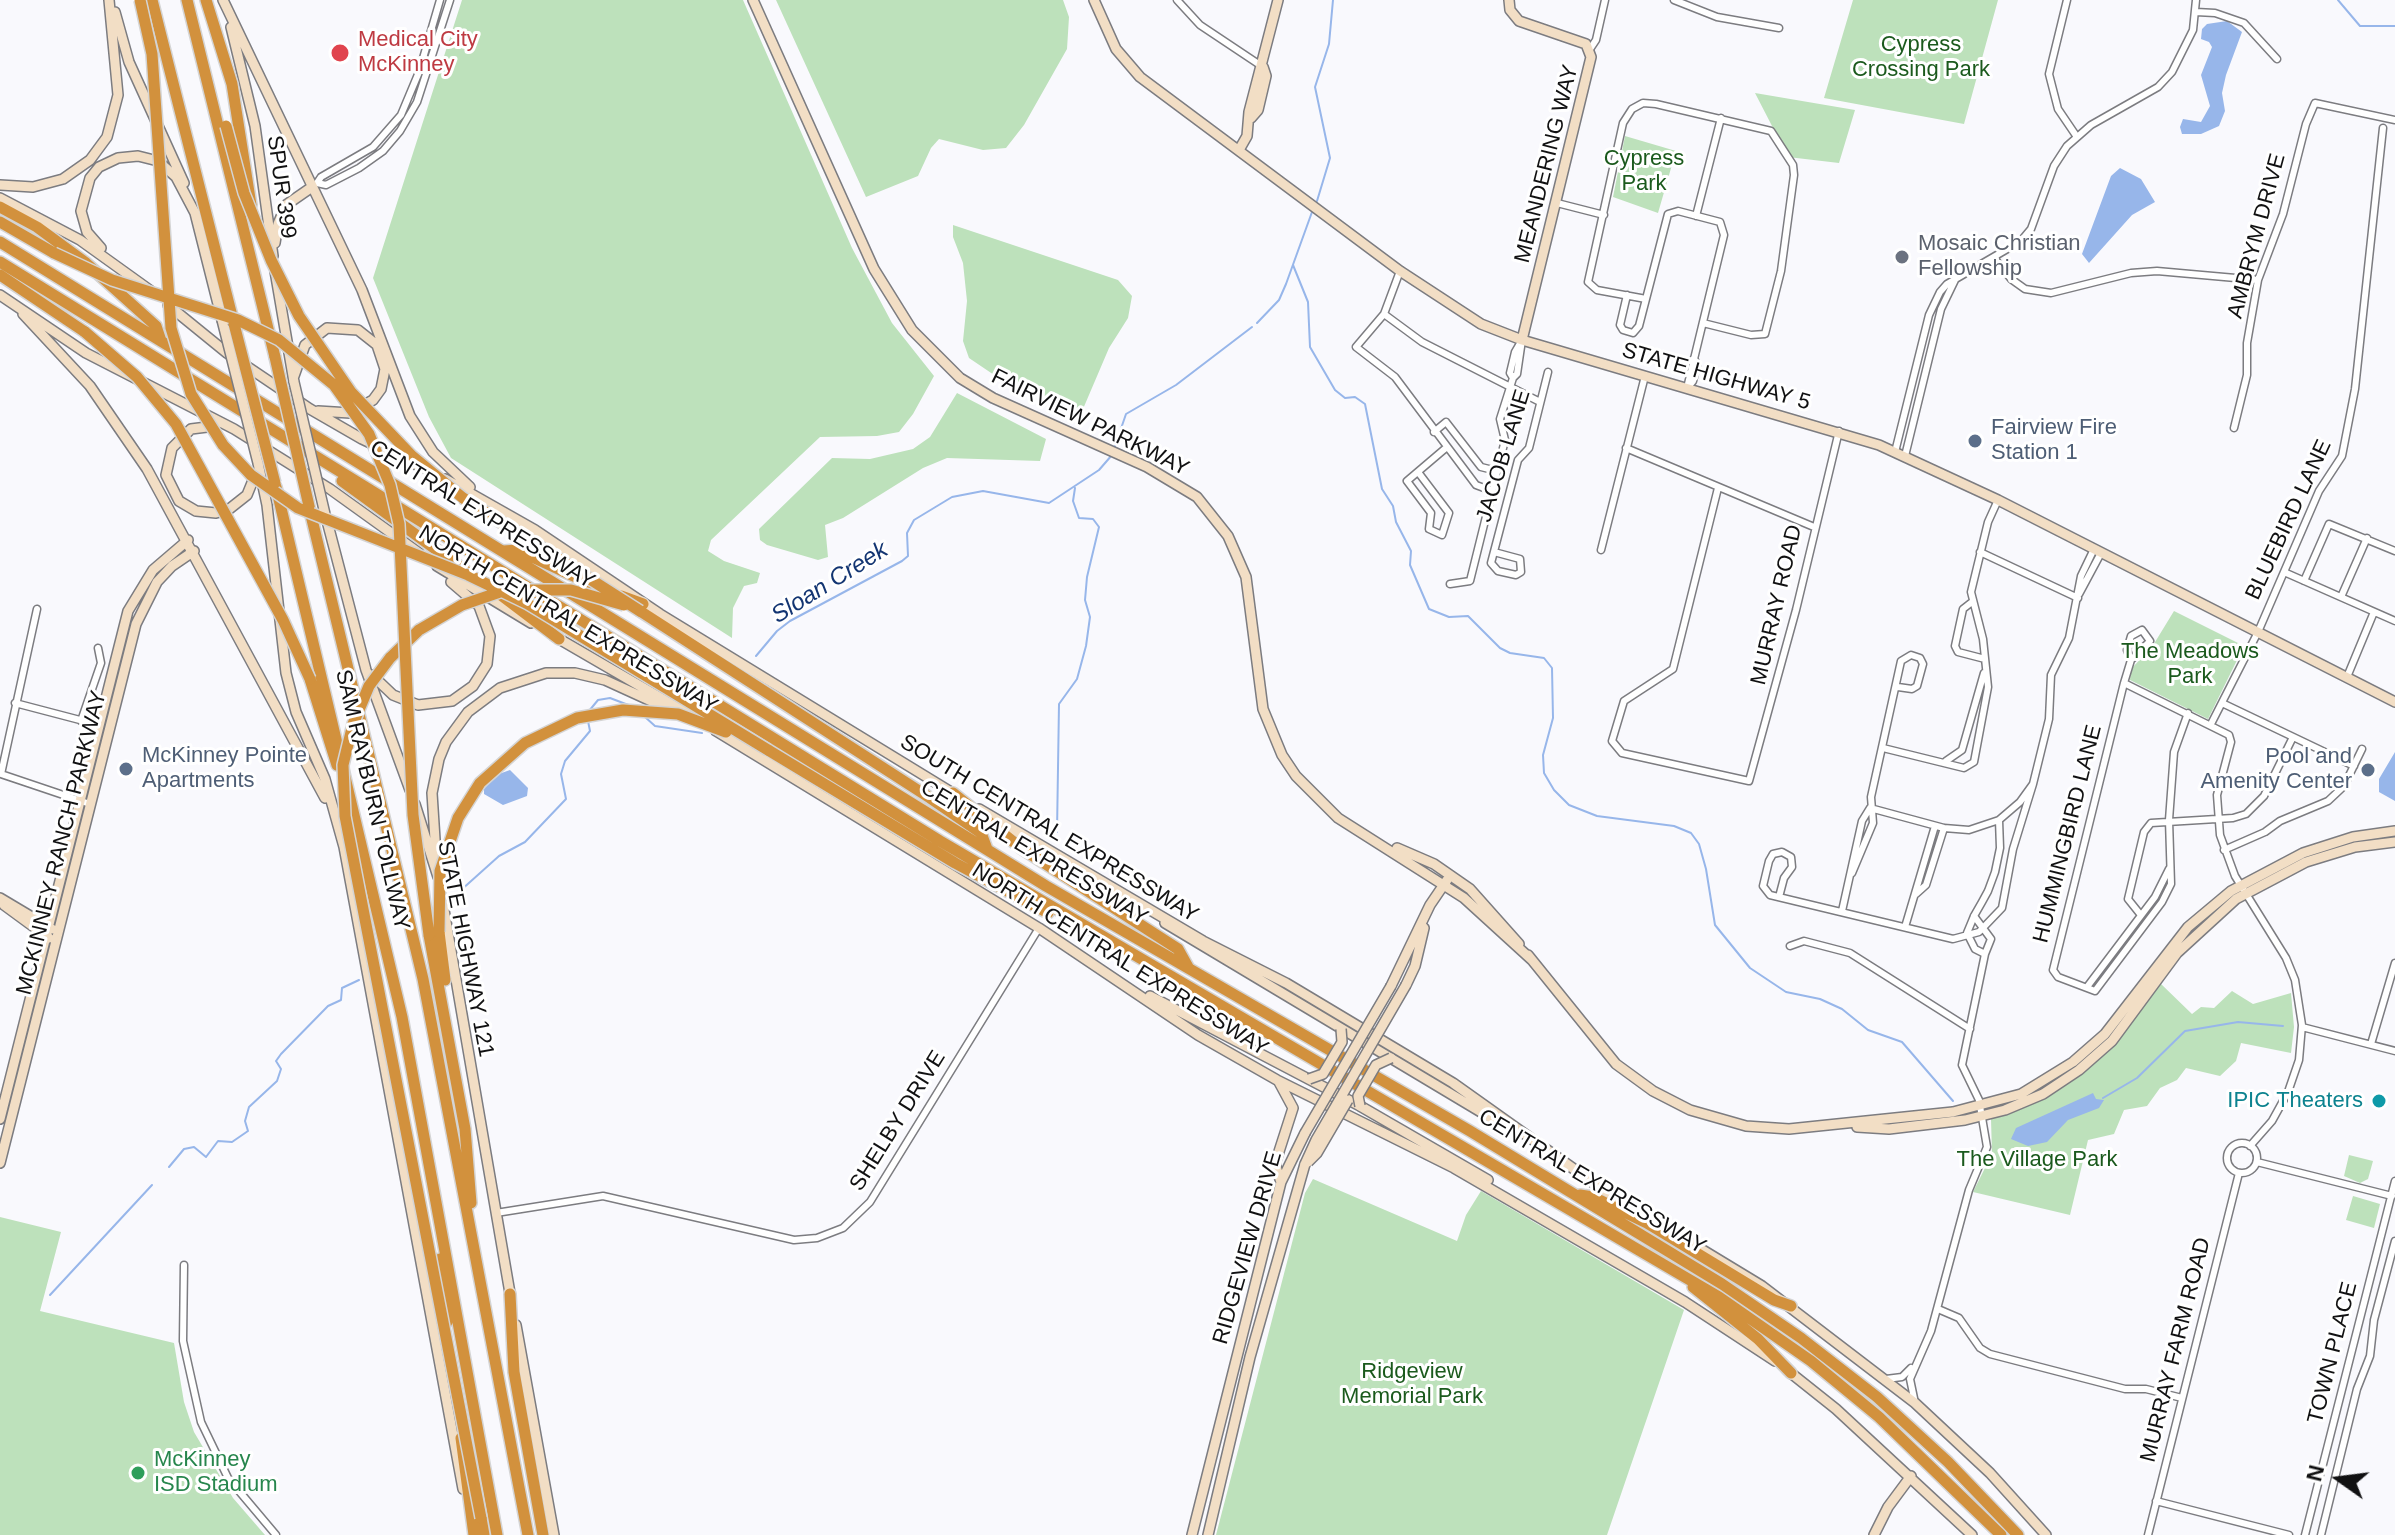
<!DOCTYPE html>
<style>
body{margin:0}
#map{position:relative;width:2395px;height:1535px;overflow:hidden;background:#f9f9fd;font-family:Arial,sans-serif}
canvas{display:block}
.north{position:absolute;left:2299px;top:1439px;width:80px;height:80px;-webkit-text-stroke:6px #fff;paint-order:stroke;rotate:284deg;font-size:22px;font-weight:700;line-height:32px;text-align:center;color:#111112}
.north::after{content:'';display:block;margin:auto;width:28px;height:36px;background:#111112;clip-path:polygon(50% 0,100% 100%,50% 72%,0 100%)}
</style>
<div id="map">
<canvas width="2395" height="1535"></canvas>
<div class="north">N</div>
</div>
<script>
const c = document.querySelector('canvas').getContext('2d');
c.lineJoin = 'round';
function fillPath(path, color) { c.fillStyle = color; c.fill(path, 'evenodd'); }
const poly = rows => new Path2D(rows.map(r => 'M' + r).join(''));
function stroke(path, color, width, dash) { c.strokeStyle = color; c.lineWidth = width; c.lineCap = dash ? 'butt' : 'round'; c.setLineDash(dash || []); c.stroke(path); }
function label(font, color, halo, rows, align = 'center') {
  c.font = font + ' Arial,sans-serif'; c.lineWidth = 6; c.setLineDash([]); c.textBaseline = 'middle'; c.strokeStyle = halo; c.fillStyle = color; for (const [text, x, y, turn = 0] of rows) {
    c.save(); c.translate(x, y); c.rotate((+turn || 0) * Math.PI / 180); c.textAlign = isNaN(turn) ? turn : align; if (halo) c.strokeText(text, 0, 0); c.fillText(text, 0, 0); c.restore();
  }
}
fillPath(poly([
 [462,0,743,0,852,248,892,323,934,376,913,414,899,432,877,436,820,437,711,540,708,551,724,561,760,573,757,583,744,586,733,608,732,638,451,458,429,417,373,278],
 [776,0,1063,0,1069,17,1067,49,1024,125,1006,148,983,150,939,139,931,148,918,176,866,197],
 [1853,0,1998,0,1964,124,1824,98],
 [1755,93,1855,110,1839,163,1788,157],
 [1625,136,1676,151,1658,213,1613,197],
 [953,225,1118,280,1132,296,1128,318,1109,348,1080,416,1003,381,969,358,963,341,967,301,963,263,953,237],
 [957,393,1046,439,1040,461,947,458,923,468,843,518,825,525,828,557,818,560,767,545,760,540,759,529,832,458,870,459,913,449,930,437],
 [2174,611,2244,646,2208,719,2130,680,2131,669,2152,647],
 [2160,983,2192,1014,2201,1007,2214,1008,2232,991,2253,1004,2291,993,2294,1027,2291,1053,2241,1043,2236,1061,2220,1076,2186,1068,2177,1080,2160,1088,2147,1106,2124,1110,2114,1134,2088,1140,2070,1215,1973,1192,1992,1154,1991,1119,2034,1103,2070,1082,2107,1051],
 [2349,1155,2373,1161,2368,1179,2360,1183,2344,1176],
 [1313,1179,1457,1241,1466,1215,1481,1191,1684,1310,1607,1535,1216,1535,1305,1193],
 [2353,1196,2380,1204,2374,1228,2346,1220],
 [0,1217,61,1232,40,1311,174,1343,184,1402,194,1432,233,1498,265,1535,0,1535]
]), '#bde1bb');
fillPath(poly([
 [2227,21,2242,32,2226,75,2222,93,2225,111,2219,126,2201,134,2182,134,2180,127,2183,119,2201,122,2210,106,2201,75,2212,47,2209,42,2201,39,2202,29,2207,24],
 [2120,168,2141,179,2155,202,2132,215,2089,263,2082,254,2111,176],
 [2395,752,2395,801,2379,792,2379,779],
 [510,770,528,788,527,796,503,805,484,794,484,789,496,775],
 [2093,1093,2096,1099,2104,1100,2099,1108,2068,1120,2047,1142,2028,1146,2011,1139,2016,1128]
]), '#97b6ea');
stroke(poly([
 [2338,0,2360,26,2395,26],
 [1317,201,1330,158,1315,87,1329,44,1333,0],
 [1293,265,1308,302,1310,347,1335,390,1345,398,1355,397,1365,404,1382,489,1393,506,1396,522,1411,551,1410,565,1429,609,1449,617,1468,616,1500,648,1510,653,1544,658,1552,668,1553,718,1543,755,1544,773,1554,790,1569,805,1597,816,1674,826,1691,833,1699,844,1706,869,1715,925,1750,968,1786,992,1820,999,1842,1009,1868,1030,1902,1042,1953,1101],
 [1257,323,1279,300,1286,284,1312,212],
 [1114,449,1126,414,1176,385,1252,327],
 [756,656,777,631,790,621,902,561,908,556,907,533,914,520,952,497,983,491,1049,503,1099,470,1112,455],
 [589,711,598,700,610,698,631,706],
 [645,717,655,726,702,733],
 [1057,832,1059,704,1077,679,1086,646,1090,617,1085,600,1087,577,1099,527,1093,519,1079,518,1073,501,1075,488],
 [460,891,499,856,525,842,566,799,561,774,565,761,590,731,588,721],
 [2103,1098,2137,1078,2185,1031,2238,1022,2283,1026],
 [169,1167,184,1149,194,1147,206,1157,218,1141,232,1142,248,1131,245,1121,249,1107,277,1081,281,1069,276,1061,281,1054,328,1006,341,1000,342,988,359,980],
 [50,1295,152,1185]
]), '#97b6ea', 2);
const street = poly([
 [1177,0,1200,25,1263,67],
 [1674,0,1717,17,1779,28],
 [2067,0,2049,74,2058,109,2077,137],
 [2196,12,2215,13,2244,23,2277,59],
 [1590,49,1596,40,1605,0],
 [317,183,326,185,359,168,383,151,400,131,417,102,450,0],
 [317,183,321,177,373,147,401,115,419,72,440,0],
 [1557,203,1604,215],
 [1696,216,1721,118],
 [1995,259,2011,279,2025,289,2051,293,2131,273,2157,271,2258,280],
 [1400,271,1384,314,1356,347,1395,377,1476,485,1492,491],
 [1627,295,1620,325,1623,330,1633,333,1639,326,1668,214,1678,211,1720,222,1724,235,1687,388],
 [1646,299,1597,290,1588,282,1623,123,1632,109,1643,103,1656,104,1771,131,1793,165,1794,175,1781,271,1765,334,1751,335,1703,323],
 [1384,314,1422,342,1540,402],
 [1513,378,1510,373,1515,352,1522,340],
 [1688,387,1693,381,1697,365,1694,358],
 [2234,428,2247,375,2247,343,2258,280,2283,214,2306,124,2315,103,2395,120],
 [1434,432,1446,422,1481,467,1497,471],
 [1626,448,1814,527],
 [1895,452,1929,315,1940,292,1947,284,2021,241,2031,229,2054,166,2067,146,2091,125,2158,87,2172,72,2193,30,2196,0],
 [1905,456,1941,309,1956,278],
 [1418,472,1449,513,1442,535,1429,529,1431,513,1407,481,1447,447],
 [1718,488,1673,669,1624,701,1612,741,1622,753,1749,781,1796,610,1839,431],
 [1601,550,1645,376],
 [1494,552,1520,559,1521,572,1516,575,1498,571,1491,563,1518,460,1529,448,1548,372],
 [1980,552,2078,598],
 [2284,572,2395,621],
 [2304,581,2329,524,2395,551],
 [1450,584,1470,581,1505,440,1500,419,1513,378,1517,374,1522,340],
 [2079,594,2101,553],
 [2341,597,2367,538],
 [1972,602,1963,609,1955,646,1958,652,1985,659],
 [37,609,1,774,90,804],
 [2131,660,2127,650,2131,636,2142,630,2150,641,2131,660,2124,683,2053,970,2058,977,2095,991,2162,902,2171,884,2169,820,2174,752,2188,713],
 [2347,677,2374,612],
 [2124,683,2229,735,2231,742,2217,795,2220,835,2235,876,2286,958,2295,980,2302,1025,2299,1060,2288,1092,2272,1121,2250,1146],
 [15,703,99,725],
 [2222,703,2354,766],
 [81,721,101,663,98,648],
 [2211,724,2258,632,2319,491,2342,456,2355,389,2383,128],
 [1883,748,1964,768,1974,762,1988,687,1983,639,1971,592,1988,522,1998,500],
 [1946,761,1962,750,1984,673],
 [1870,808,1944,828,1969,830,1999,820,2020,802,2033,784,2049,719,2051,675,2069,638,2081,576,2094,549],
 [2224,850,2265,832,2280,821,2328,801,2344,786,2362,749],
 [1852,873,1873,823,1871,797,1901,661,1911,655,1920,658,1923,664,1917,686,1912,689,1898,687],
 [1916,894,1926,885,1944,828],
 [1779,897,1784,878,1792,867,1791,857,1782,852,1773,854,1769,861,1763,886,1770,895,1953,939,1979,932,2002,908,2013,849,2033,784],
 [1842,911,1862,821,1870,808],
 [2140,914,2128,899,2144,832,2151,823,2233,818,2246,814,2264,796,2293,737],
 [1974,916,1991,939,1985,954,1975,949,1967,933,1972,921,1974,916,1982,902,1988,891,1995,872,2000,848,1999,820],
 [1905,927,1935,826],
 [1790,946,1804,941,1850,953,1970,1029],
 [2087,987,2155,897,2169,869],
 [2302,1027,2395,1051],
 [2371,1044,2395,963],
 '2227 1158a15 15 0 1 1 30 0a15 15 0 1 1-30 0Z',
 [2257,1162,2392,1196],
 [496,1213,603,1196,794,1240,817,1238,843,1228,870,1202,1039,928],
 [184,1265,183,1341,201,1422,228,1478,276,1535],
 [1938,1309,1959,1318,1980,1348,1990,1354,2125,1389,2146,1389,2182,1398],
 [1886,1379,1902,1377,1911,1368],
 [1915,1403,1910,1379,1931,1331,1969,1190,1987,1147,1979,1100,1962,1065,1985,954],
 [2156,1501,2289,1535],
 [2148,1535,2239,1173],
 [2305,1535,2395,1181],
 [2321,1535,2357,1389,2370,1356,2374,1320,2395,1241]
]);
const secondary = poly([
 [223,0,362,290,410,416,433,452,470,487],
 [753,0,874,269,912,330,960,378,993,398,1147,467,1197,497,1228,536,1246,577,1263,709,1282,755,1296,776,1338,818,1464,898,1532,960],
 [1094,0,1116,49,1140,77,1400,271,1481,324,1522,340,1879,445,1998,500,2395,702],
 [1509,0,1510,10,1519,21,1586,44,1591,57,1522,340],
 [115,12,129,62,184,183],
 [231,27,255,126,273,256],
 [1251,118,1258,110,1266,76,1263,67],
 [1239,150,1247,136,1249,112,1278,0],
 [0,185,33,187,63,179,90,160,107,137,118,95,109,0],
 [0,198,80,240,151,291],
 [275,243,278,224,286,205,312,187],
 [101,248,87,232,81,211,90,178,99,167,118,158,138,156,158,161,176,177,195,213,222,320],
 [275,271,294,382],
 [0,295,86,353,234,429,330,489,419,553],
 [168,305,227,353,310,409,362,439,421,467],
 [23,314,90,386,147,469,325,798],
 [294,376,305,345,327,328,358,330,377,345,385,369,381,389,373,400,350,413,318,411],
 [215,426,191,429,172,448,166,475,179,501,196,511,216,513,228,510,247,495,256,473],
 [258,463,267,505,286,673,296,712,325,779,344,847,463,1489],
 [445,479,535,530,660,614,956,795],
 [326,517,366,670,410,790],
 [437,566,531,623],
 [554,636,690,715],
 [372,675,393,695,418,705,452,701,473,686,487,664,490,636,479,606,451,582],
 [716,731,1039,928,1198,1035,1277,1080,1454,1168,1685,1302,1775,1361],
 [415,804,438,877],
 [979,809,1203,941,1286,983,1453,1083,1602,1189,1762,1286,1915,1403,1990,1473,2046,1535],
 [1397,848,1434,864,1470,889,1519,944],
 [436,855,432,793,439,759,446,742,468,712,500,688,546,673,575,673,605,680,675,712],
 [0,898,4,905,49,938],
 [0,898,52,929],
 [443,904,511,1299],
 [1165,923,1506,1127],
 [1528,955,1616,1064,1653,1091,1690,1110,1746,1126,1789,1129,1953,1112,2021,1094,2073,1062,2105,1034,2188,927,2231,891,2303,853,2353,837,2395,831],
 [1406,985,1415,966,1424,928],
 [1391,986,1430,905,1447,880],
 [1150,996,1360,1106,1488,1180],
 [1279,1082,1293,1108,1275,1164,1281,1182],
 [0,1119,128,611,153,570,188,540],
 [1857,1127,1889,1129,1965,1120,2005,1110,2043,1094,2079,1070,2112,1041,2177,953,2236,899,2306,862,2355,847,2395,842],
 [0,1163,136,624,157,582,172,566,194,551],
 [516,1325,554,1535],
 [1787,1370,1836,1409,1972,1535],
 [1192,1535,1281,1182,1305,1133],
 [1208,1535,1250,1357,1305,1164],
 [1874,1535,1888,1507,1911,1476]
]);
const highway = poly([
 [152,0,234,324],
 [187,0,275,357],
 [206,0,232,84,251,205],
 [0,207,37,227,86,263,156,326,161,341],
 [0,222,54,253],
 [0,242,1046,886,1470,1131,1722,1284,1801,1338,1877,1397,1948,1462,2018,1535],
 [0,262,940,841,1719,1297,1811,1361,1879,1417,2001,1535],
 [0,275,85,332],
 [342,481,467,572],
 [276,487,402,1017,497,1535],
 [309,507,423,979,528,1535],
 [504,551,517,550,591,584],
 [501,595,559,639],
 [621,596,643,604],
 [640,611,930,798,981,833,987,849],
 [390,658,419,630],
 [310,679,337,765],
 [768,750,955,863,1048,913],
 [953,793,1021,848,1178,949,1188,967],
 [439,932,445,980],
 [429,935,465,1129,471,1203],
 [1580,1195,1593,1197,1647,1223,1774,1300,1791,1306],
 [440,1259,447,1322],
 [1693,1287,1758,1339,1791,1373],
 [510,1294,514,1372,543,1535],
 [461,1438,474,1535],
 [481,1518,484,1535]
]);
stroke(street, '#7c7c80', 9);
stroke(secondary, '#7c7c80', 12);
stroke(highway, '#d4d4d4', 14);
stroke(street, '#fff', 6);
stroke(secondary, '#f2dec5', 9);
stroke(highway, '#d2913d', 11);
const secondaryBridge = poly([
 [222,320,258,463],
 [294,382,325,514],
 [1309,1079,1323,1074,1342,1042,1341,1029],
 [1360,1106,1358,1096,1376,1065,1391,1058],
 [1305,1133,1391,986],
 [1308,1162,1317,1153,1348,1100],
 [1305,1164,1316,1140,1406,985]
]);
const highwayBridge = poly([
 [140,0,152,54,171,328,191,394,223,445,251,475,298,508,468,575,528,604,768,750],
 [226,126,244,193,271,260,299,316,351,392,412,456,463,498,640,611],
 [54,253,112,280,238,320,279,340,334,385,369,434,390,485,399,524,413,815,429,935],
 [234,324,275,483],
 [85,332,137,377,176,424,283,620,310,679],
 [275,357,309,506],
 [517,590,571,590,624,605],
 [419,630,462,605,500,592],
 [390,658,369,686,353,724,343,765,345,816,481,1518],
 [439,932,440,871,458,818,480,783,525,743,577,718,623,710,678,714,726,732]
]);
stroke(secondaryBridge, '#7c7c80', 12, []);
stroke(highwayBridge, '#d4d4d4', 14, []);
stroke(secondaryBridge, '#f2dec5', 9);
stroke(highwayBridge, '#d2913d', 11);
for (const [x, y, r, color] of [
 [340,53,10,"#e0444e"],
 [1902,257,8,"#6b7280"],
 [1975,441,8,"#5c6f8a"],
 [126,769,8,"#5c6f8a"],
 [2368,770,8,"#5c6f8a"],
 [2379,1101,8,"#0f9aa8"],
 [138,1473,8,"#2e9e5b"]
]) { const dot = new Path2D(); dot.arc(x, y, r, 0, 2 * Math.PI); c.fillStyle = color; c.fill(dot); stroke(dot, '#fff', 3); }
label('22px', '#be3a42', '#fff', [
 ["Medical City",358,40],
 ["McKinney",358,65]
], 'left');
label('22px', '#1b5a1d', '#fff', [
 ["Cypress",1921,45],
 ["Crossing Park",1921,70],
 ["Cypress",1644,159],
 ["Park",1644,184],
 ["The Meadows",2190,652],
 ["Park",2190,677],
 ["The Village Park",2037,1160],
 ["Ridgeview",1412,1372],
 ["Memorial Park",1412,1397]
]);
label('22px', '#111112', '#fff', [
 ["MEANDERING WAY",1547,164,-76],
 ["SPUR 399",281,187,82],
 ["AMBRYM DRIVE",2257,236,-75],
 ["STATE HIGHWAY 5",1716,377,16],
 ["FAIRVIEW PARKWAY",1090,423,26],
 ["JACOB LANE",1504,456,-73],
 ["CENTRAL EXPRESSWAY",482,515,32],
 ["BLUEBIRD LANE",2289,520,-65],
 ["MURRAY ROAD",1777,605,-77],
 ["NORTH CENTRAL EXPRESSWAY",568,620,31],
 ["SAM RAYBURN TOLLWAY",372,800,77],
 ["SOUTH CENTRAL EXPRESSWAY",1049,829,31],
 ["HUMMINGBIRD LANE",2068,834,-76],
 ["MCKINNEY RANCH PARKWAY",62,843,-76],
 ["CENTRAL EXPRESSWAY",1034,853,31],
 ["STATE HIGHWAY 121",465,949,79],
 ["NORTH CENTRAL EXPRESSWAY",1120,960,32],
 ["SHELBY DRIVE",898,1121,-58],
 ["CENTRAL EXPRESSWAY",1592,1182,31],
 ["RIDGEVIEW DRIVE",1248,1248,-74],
 ["MURRAY FARM ROAD",2176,1350,-76],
 ["TOWN PLACE",2333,1353,-76]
]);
label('22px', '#5b616d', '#fff', [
 ["Mosaic Christian",1918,244],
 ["Fellowship",1918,269]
], 'left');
label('22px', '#4e5e75', '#fff', [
 ["Fairview Fire",1991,428],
 ["Station 1",1991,453],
 ["McKinney Pointe",142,756],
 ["Apartments",142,781],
 ["Pool and",2352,757,"right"],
 ["Amenity Center",2352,782,"right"]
], 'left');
label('22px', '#0d838f', '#fff', [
 ["IPIC Theaters",2363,1101]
], 'right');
label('22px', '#27864d', '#fff', [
 ["McKinney",154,1460],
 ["ISD Stadium",154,1485]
], 'left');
label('italic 24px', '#133572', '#fff', [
 ["Sloan Creek",830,583,-32]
]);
</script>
